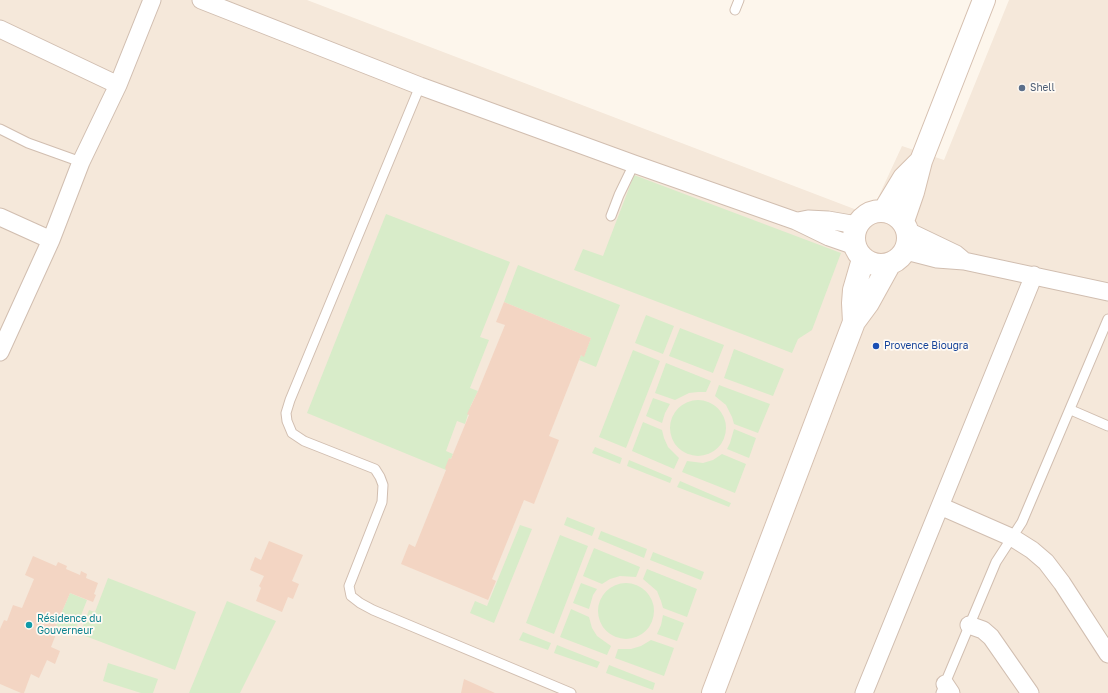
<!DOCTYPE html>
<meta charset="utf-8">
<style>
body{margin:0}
canvas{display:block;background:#fdf6ec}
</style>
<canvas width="1108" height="693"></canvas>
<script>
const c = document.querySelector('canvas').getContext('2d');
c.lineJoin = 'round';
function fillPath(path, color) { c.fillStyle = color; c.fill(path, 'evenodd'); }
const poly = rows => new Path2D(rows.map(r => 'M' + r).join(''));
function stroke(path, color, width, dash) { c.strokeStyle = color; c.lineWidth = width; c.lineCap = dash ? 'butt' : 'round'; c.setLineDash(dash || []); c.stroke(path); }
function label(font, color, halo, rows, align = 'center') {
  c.font = font + ' "Golos Text",sans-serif'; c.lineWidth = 3.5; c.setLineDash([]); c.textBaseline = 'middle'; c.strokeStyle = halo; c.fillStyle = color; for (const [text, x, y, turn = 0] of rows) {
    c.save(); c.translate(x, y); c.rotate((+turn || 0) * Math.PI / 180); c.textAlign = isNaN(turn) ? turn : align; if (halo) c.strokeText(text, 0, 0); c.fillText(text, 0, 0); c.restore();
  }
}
fillPath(poly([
 [0,0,307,0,870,215,902,146,944,160,1009,0,1108,0,1108,693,0,693]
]), '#f5e8da');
fillPath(poly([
 [634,175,841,253,812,330,798,339,792,353,574,270,583,249,603,256],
 [386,214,510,262,480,337,489,340,470,388,478,391,471,405,465,424,457,421,446,451,453,454,451,459,449,458,446,470,307,413],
 [518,265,620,305,596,367,579,360,581,355,584,356,591,338,504,302],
 [646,315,674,326,663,354,635,343],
 [680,328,724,345,713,373,669,356],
 [734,349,784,369,773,396,724,378],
 [633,350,660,361,626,448,599,437],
 [666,363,711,381,706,392,698,392,689,393,675,400,655,393],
 [719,385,770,404,758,433,734,424,732,417,726,405,715,396],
 [653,398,670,404,665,413,662,423,646,416],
 '670 428a28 28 0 1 1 56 0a28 28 0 1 1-56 0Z',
 [643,422,662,430,664,438,668,447,679,458,674,469,632,451],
 [734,429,756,438,749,458,727,449,730,443],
 [595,447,622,458,620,464,592,453],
 [722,454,746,464,735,493,682,472,687,461,703,463,713,460],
 [629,460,672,478,670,483,627,466],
 [680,481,731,503,729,507,677,487],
 [567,517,595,528,592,536,564,525],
 [520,525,532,529,494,623,470,613,475,601,487,606],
 [601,531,647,549,644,558,598,539],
 [560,535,588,546,554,634,526,623],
 [594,548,640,567,636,577,620,576,610,579,602,584,583,576],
 [653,552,704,572,701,580,650,560],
 [647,569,697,589,687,617,663,608,661,601,657,591,643,579],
 [108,578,196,612,175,670,80,634,89,610,95,612],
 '598 611a28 28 0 1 1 56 0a28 28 0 1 1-56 0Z',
 [581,583,597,589,593,595,589,609,573,603],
 [70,593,87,600,73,636,55,628],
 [227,601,276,621,240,693,189,693],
 [571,609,589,617,592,628,597,636,611,646,607,655,560,637],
 [663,615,684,623,677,641,657,634,661,625],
 [523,632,551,643,548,650,519,640],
 [651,640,674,648,664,676,615,658,618,649,631,649,641,646],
 [557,645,600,662,597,668,554,653],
 [108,663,158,679,153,693,141,693,103,681],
 [609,665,655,683,653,690,606,673]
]), '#d8ecc9');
fillPath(poly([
 [504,302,591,338,584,357,581,355,579,360,549,436,559,440,534,504,524,500,492,579,496,581,488,600,401,564,409,544,415,547,446,470,445,468,449,458,451,459,453,454,469,415,467,414,478,391,505,325,496,322],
 [269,541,303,555,292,581,299,584,293,599,288,597,282,612,256,601,261,588,259,586,264,576,250,570,255,557,261,560],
 [33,556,56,566,58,562,67,566,66,569,80,575,81,571,87,574,86,578,98,583,94,594,96,595,93,602,70,593,55,628,58,629,51,647,60,651,55,664,47,660,39,678,31,674,24,693,21,693,0,684,0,629,4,620,7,621,13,605,22,608,34,579,25,575],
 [464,679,495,693,461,693]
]), '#f3d5c3');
const service = poly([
 [735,10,739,0],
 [420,86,290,400,286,413,287,421,292,433,304,441,375,469,380,477,383,485,382,502,349,586,351,596,360,603,373,610,571,693],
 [0,129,28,143,81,162],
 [611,216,619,195,634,164],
 [1071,410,1108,426],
 [941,693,996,562,1022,522,1108,319]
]);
const minor = poly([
 [201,0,420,86,634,164,796,221,829,237,855,246],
 [0,29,118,85],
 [0,217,51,240,0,352],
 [798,221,808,219,828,220,857,225],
 [908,231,956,254,962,259],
 [51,240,81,162,118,85,152,0],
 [906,251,937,259,964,261,1108,292],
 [940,506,1013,538,1032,550,1046,562,1062,583,1108,654],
 [969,625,983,630,991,637,1030,693],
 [945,684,951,693],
 [864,693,1034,275]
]);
const secondary = poly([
 '854 238a27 27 0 1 1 54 0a27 27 0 1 1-54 0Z',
 [884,211,904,178,919,163],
 [903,221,913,192,921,161,984,0],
 [854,322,853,303,854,290,863,259],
 [713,693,854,322,868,303,889,265]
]);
stroke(service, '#d1beb0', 11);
stroke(minor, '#d1beb0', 19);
stroke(secondary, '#d6c0b0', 24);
stroke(service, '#fff', 9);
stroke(minor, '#fff', 17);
stroke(secondary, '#fff', 22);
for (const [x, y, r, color] of [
 [1022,88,4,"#5c6f8a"],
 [876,346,4,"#1a4fb4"],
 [29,625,4,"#0f9aa8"]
]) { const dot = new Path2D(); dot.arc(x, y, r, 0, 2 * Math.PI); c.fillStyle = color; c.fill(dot); stroke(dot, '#fffaf3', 1.5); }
label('10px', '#4e5e75', '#fffaf3', [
 ["Shell",1030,88]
], 'left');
label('10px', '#164399', '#fffaf3', [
 ["Provence Biougra",884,346]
], 'left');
label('10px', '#0d838f', '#fffaf3', [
 ["Résidence du",37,619],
 ["Gouverneur",37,631]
], 'left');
</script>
